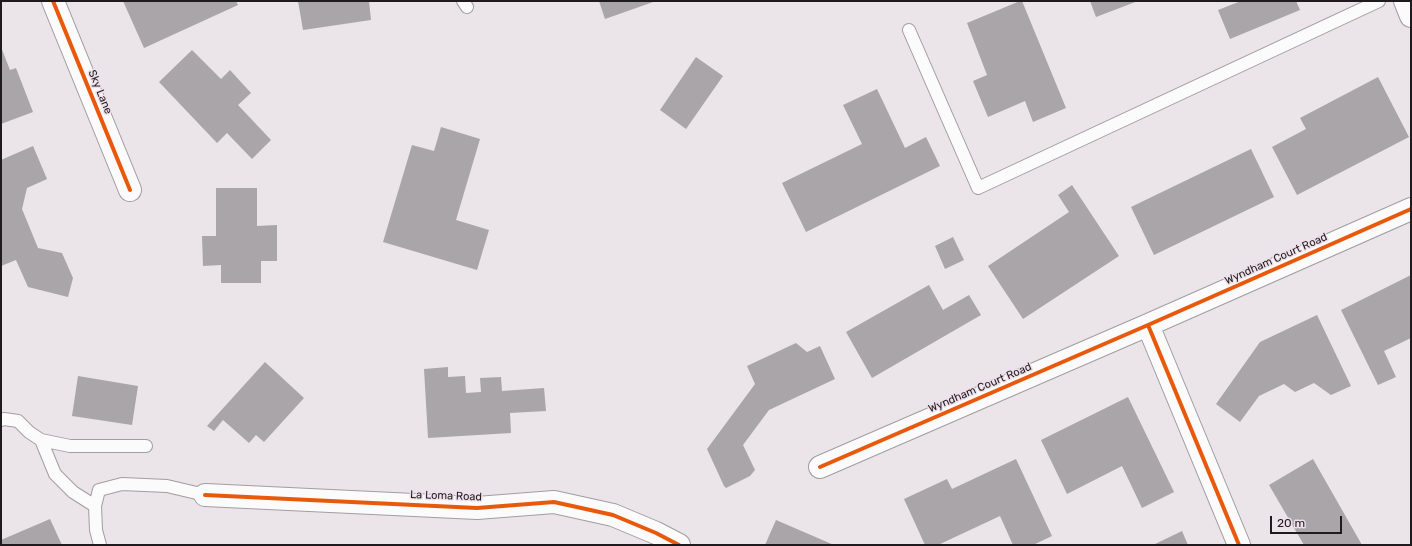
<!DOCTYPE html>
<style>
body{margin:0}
#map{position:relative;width:1412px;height:546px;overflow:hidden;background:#ebe4e9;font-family:Rubik,sans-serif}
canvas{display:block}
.frame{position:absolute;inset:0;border:2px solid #1e1a1d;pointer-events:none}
.scale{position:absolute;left:1270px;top:516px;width:72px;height:18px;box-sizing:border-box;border:2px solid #1e1a1d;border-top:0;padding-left:5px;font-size:12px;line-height:14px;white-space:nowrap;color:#1e1a1d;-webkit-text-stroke:3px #eee1ea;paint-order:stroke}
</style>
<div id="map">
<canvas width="1412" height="546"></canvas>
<div class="frame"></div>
<div class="scale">20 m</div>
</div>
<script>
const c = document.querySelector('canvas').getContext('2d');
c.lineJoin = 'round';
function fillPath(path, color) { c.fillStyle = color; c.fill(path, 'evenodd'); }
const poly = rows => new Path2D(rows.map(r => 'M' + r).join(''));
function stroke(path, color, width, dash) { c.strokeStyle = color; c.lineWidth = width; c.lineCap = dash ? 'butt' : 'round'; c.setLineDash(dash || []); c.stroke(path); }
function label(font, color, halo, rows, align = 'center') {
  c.font = font + ' Rubik,sans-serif'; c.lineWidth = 3; c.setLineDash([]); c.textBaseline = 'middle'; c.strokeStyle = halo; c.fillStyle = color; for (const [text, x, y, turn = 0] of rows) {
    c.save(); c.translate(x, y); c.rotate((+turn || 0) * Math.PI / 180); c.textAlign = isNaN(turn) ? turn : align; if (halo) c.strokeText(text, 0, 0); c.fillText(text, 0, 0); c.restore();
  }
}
fillPath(poly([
 [123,1,236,1,238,5,144,48],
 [298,1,369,1,371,20,303,30],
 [599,1,656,1,605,19],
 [1020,1,1022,1,1066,108,1033,122,1025,101,988,117,973,81,987,75,967,23],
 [1090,1,1138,1,1096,17],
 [1241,1,1296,1,1300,10,1230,39,1218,10],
 [1,47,10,70,16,68,33,112,1,124],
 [192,50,221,79,230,70,251,93,238,105,271,140,252,159,227,133,217,143,159,82],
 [696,57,723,76,686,129,660,110],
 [1378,77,1409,137,1297,195,1272,147,1306,129,1300,118],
 [877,89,905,148,926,137,940,166,806,232,782,183,862,144,843,105],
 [441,127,480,139,456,220,489,230,477,270,383,242,412,145,434,151],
 [33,146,47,179,27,188,22,209,38,248,62,253,73,278,68,297,28,287,16,260,1,266,1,160],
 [1251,149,1274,197,1154,255,1131,207],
 [1072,185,1119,256,1023,319,988,266,1069,212,1058,195],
 [216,188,257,188,257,226,277,225,277,261,261,261,261,283,221,283,221,265,203,266,202,236,216,236],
 [953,237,964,260,945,269,935,246],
 [1411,275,1411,338,1384,351,1396,377,1378,385,1341,310],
 [929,285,943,310,969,295,981,315,872,378,846,332],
 [1317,315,1351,386,1331,395,1314,383,1295,392,1284,384,1259,396,1240,422,1216,404,1260,342],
 [796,343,807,352,820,346,835,379,769,410,743,445,755,470,750,476,726,488,724,486,707,449,755,384,747,366],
 [265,362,304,398,264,442,256,435,249,443,223,420,214,431,207,426],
 [448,367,448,377,465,376,466,393,481,392,480,378,501,377,502,391,544,388,546,411,510,413,511,433,428,438,424,369],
 [78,376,138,386,132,425,72,416],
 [1128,397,1174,492,1142,508,1122,466,1067,494,1041,440],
 [1016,459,1052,536,1033,545,1013,545,1000,516,938,545,925,545,904,499,947,479,952,489],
 [1313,459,1362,545,1304,545,1269,485],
 [50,519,62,545,1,545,1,540],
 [776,520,834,545,765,545],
 [1182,531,1188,545,1153,545]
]), '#aaa5a8');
const service = poly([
 [463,1,467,7],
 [909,30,978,188,1379,1],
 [1,420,4,419,18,421,29,432,41,440,70,446,146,446],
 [41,440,55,474,73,492,95,506],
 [100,545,96,530,95,506,99,490,122,484,167,486,205,495]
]);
const minor = poly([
 [53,1,130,190],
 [1148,325,1239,545],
 [820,467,1148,325,1411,209],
 [205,495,477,508,554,502,613,515,656,533,679,545]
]);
const secondary = poly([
 [1405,1,1411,16]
]);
stroke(service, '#a29da0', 14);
stroke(minor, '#a29da0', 24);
stroke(secondary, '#a29da0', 24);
stroke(service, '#fcfbfc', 12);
stroke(minor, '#fcfbfc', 22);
stroke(secondary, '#fcfbfc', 22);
stroke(poly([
 [53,1,130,190],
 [1148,325,1239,545],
 [820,467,1148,325,1411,209],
 [205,495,477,508,554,502,613,515,656,533,679,545]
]), '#e8590c', 4);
label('11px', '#1e1a1d', '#eee1ea', [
 ["Sky Lane",100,92,68],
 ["Wyndham Court Road",1276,259,-24],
 ["Wyndham Court Road",980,388,-23],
 ["La Loma Road",446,496,2]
]);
</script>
